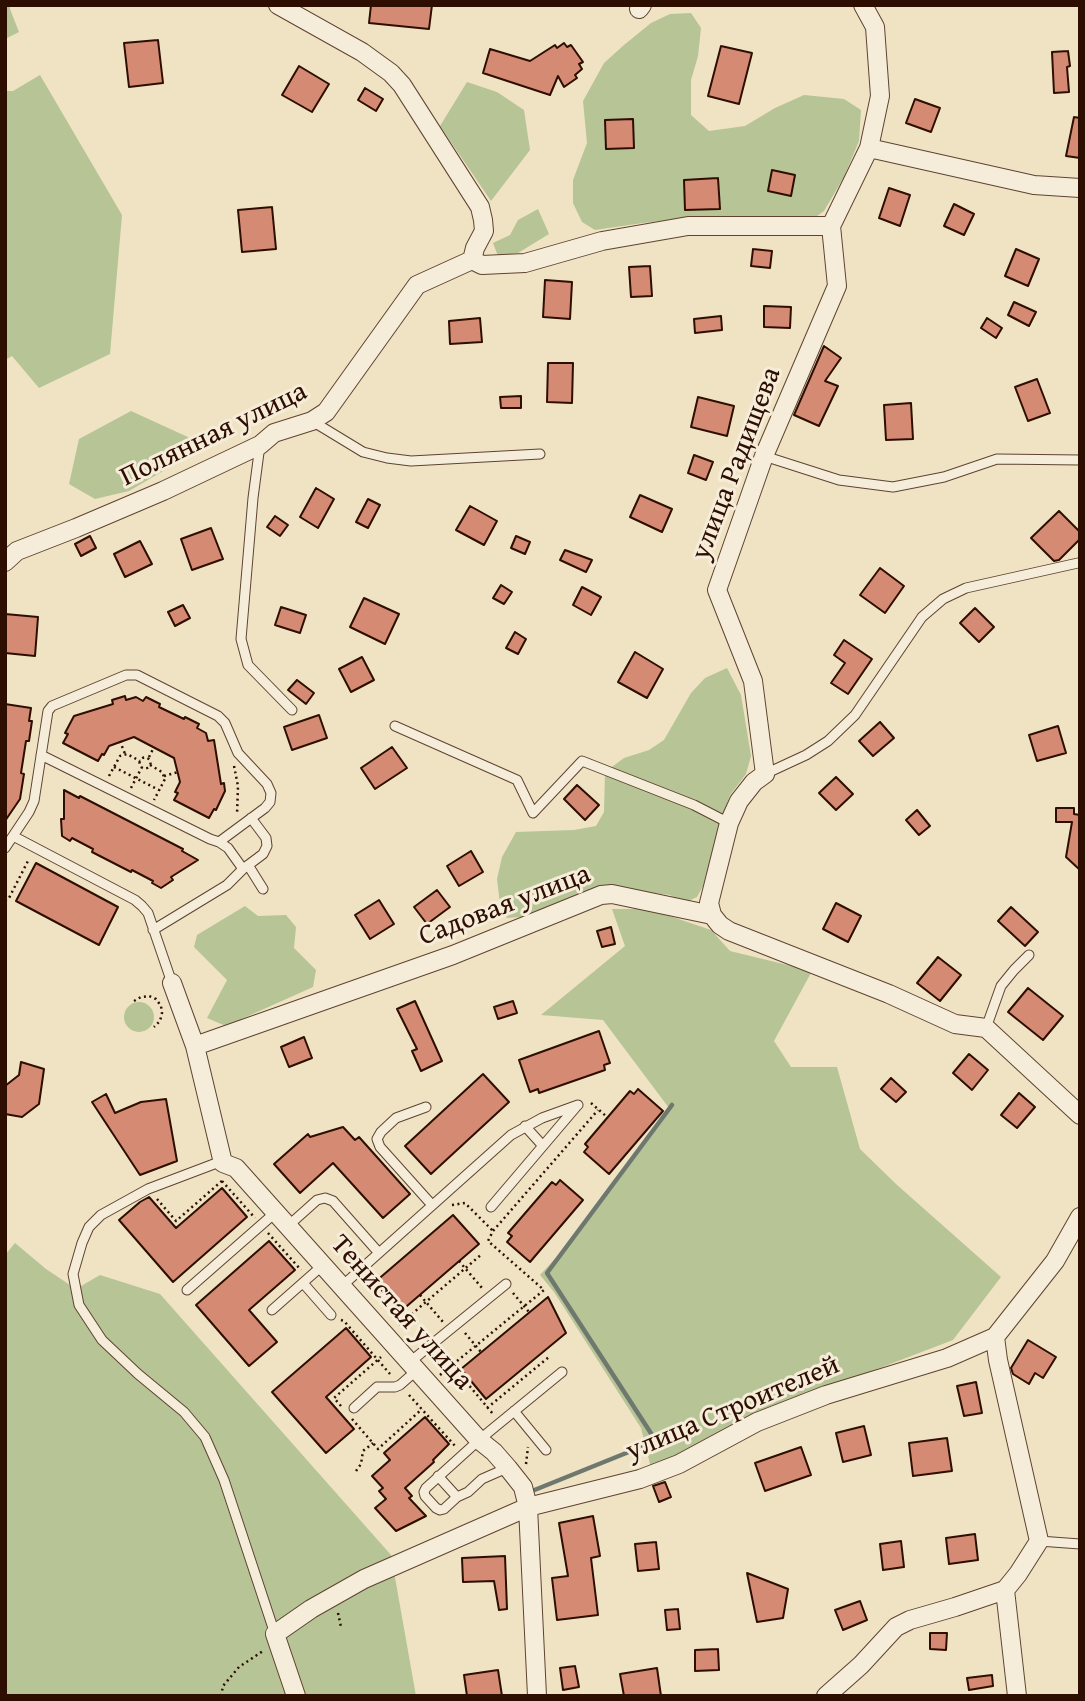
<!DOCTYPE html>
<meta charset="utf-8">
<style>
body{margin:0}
#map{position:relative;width:1085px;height:1701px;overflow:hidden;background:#efe3c4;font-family:"Gentium Book Plus",serif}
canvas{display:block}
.frame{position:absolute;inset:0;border:7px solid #2e0e00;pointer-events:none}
</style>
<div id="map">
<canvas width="1085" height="1701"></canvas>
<div class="frame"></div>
</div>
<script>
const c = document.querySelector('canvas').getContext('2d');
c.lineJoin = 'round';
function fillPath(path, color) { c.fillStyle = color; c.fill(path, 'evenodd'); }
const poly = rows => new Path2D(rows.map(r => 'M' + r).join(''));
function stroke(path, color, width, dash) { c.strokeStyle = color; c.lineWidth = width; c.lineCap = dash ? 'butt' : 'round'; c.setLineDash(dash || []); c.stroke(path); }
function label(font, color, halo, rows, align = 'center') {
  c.font = font + ' "Gentium Book Plus",serif'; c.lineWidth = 6; c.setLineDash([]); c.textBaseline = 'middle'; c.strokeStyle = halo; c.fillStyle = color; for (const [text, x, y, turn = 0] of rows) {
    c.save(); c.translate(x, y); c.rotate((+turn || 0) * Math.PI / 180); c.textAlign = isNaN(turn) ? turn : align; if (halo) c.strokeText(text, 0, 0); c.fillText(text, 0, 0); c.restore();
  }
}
fillPath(poly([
 [5,5,10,5,10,9,19,32,5,39],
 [691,13,701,28,698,56,691,80,691,115,709,131,745,126,775,108,804,95,844,99,861,110,859,141,844,177,824,211,813,219,780,217,698,217,643,223,595,230,582,222,573,203,573,180,587,143,583,101,604,63,624,45,651,23,670,14],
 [40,75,122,215,110,354,39,388,12,356,5,360,5,91,13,91],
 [467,82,497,92,524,110,530,150,491,201,440,126],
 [538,209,549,234,518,253,498,256,493,243,510,235,518,220],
 [131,411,190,438,182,460,129,491,95,499,69,484,79,439],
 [727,668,741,695,751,756,746,774,730,795,721,820,703,886,697,897,684,903,670,895,599,887,521,917,507,918,501,912,497,879,502,857,516,832,574,830,596,826,604,812,605,772,624,758,649,750,664,740,691,693,705,678],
 [245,906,258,916,286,915,296,927,294,948,316,970,313,987,226,1026,207,1018,227,980,194,947,197,935],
 [612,909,649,909,711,930,730,951,812,971,774,1041,791,1067,837,1067,860,1149,896,1184,1001,1277,953,1340,744,1420,651,1468,641,1428,554,1292,540,1275,574,1238,669,1108,603,1020,541,1015,625,946],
 '124 1017a15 15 0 1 1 30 0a15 15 0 1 1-30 0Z',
 [15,1243,46,1269,76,1289,100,1275,160,1294,391,1555,416,1696,5,1696,5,1255]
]), '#b6c496');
stroke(poly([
 [532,1491,656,1441,547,1273,672,1105]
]), '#6f786e', 4.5);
const building = poly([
 [371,5,432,5,429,29,369,23,371,5],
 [158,40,163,83,129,87,124,43,158,40],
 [564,43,567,47,571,45,583,62,579,64,582,69,575,75,577,78,564,87,558,76,550,95,483,73,490,49,530,61,555,45,557,48,564,43],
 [721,46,752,53,739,104,708,96,721,46],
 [1068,51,1070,66,1067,67,1069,92,1054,93,1052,52,1068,51],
 [299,66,329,84,312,112,282,95,299,66],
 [365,88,383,99,376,111,358,100,365,88],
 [915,99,940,108,931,132,906,123,915,99],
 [1074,117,1080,118,1080,158,1066,156,1074,117],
 [633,119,634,148,606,149,605,120,633,119],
 [772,170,795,175,791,196,768,191,772,170],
 [718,178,720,209,685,210,684,180,718,178],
 [889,188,910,195,900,226,879,218,889,188],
 [954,204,974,214,964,235,944,226,954,204],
 [272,207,276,249,242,252,238,210,272,207],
 [753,249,772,251,770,268,751,266,753,249],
 [1016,249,1039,259,1028,286,1005,276,1016,249],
 [650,266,652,296,631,297,629,267,650,266],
 [545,280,572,282,570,319,543,317,545,280],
 [1014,302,1036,312,1029,326,1008,315,1014,302],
 [764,306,791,307,790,328,764,327,764,306],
 [721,316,722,330,695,333,694,319,721,316],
 [480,318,482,342,450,344,449,321,480,318],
 [987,318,1002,328,996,338,981,328,987,318],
 [824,346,841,358,825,381,838,386,819,426,794,415,824,346],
 [548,363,573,363,572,403,547,402,548,363],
 [1037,379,1050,413,1028,421,1015,387,1037,379],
 [521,396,521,408,501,408,500,397,521,396],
 [698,397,734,406,727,436,691,427,698,397],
 [911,403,913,439,886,440,884,405,911,403],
 [694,455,713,462,706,480,688,473,694,455],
 [316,488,334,499,318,528,300,517,316,488],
 [640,495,672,509,662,532,630,517,640,495],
 [368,499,380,505,368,528,356,522,368,499],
 [470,506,497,521,484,545,456,530,470,506],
 [1059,511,1080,532,1080,539,1059,560,1054,561,1031,538,1059,511],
 [275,516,288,525,280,536,267,527,275,516],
 [211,528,223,559,192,570,181,539,211,528],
 [90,536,96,548,81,556,75,544,90,536],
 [516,536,530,542,525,554,511,548,516,536],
 [140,541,152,564,125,577,114,554,140,541],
 [565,550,592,560,586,572,560,560,565,550],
 [880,568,904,586,885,613,860,595,880,568],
 [501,585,512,592,504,604,493,598,501,585],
 [582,587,601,597,591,615,573,605,582,587],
 [364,598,399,614,385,644,350,627,364,598],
 [183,605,190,618,175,626,168,612,183,605],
 [281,607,306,615,300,633,275,625,281,607],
 [975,608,994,627,979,642,960,623,975,608],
 [5,614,38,617,35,656,5,653,5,614],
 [515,632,526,639,518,654,506,648,515,632],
 [844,640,872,659,848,694,831,683,845,663,834,655,844,640],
 [635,652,663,669,647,698,618,682,635,652],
 [362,657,374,680,351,692,339,669,362,657],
 [297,680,314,693,306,704,288,690,297,680],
 [125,696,126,700,136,697,143,701,146,697,160,704,159,707,184,719,185,717,199,724,197,728,206,733,208,741,214,740,221,784,224,783,225,791,216,810,214,809,209,818,174,800,178,793,175,792,180,782,174,758,134,737,109,746,104,755,102,754,98,761,63,743,68,734,65,733,74,716,113,704,112,700,125,696],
 [5,704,31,708,29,721,32,721,29,741,26,741,21,773,24,774,20,799,5,821,5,704],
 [319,715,327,738,292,750,284,727,319,715],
 [880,722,894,738,873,756,859,741,880,722],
 [1058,726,1066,753,1037,761,1029,735,1058,726],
 [392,747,407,768,375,789,361,768,392,747],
 [836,777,853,794,836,810,819,793,836,777],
 [577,785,599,805,585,820,564,799,577,785],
 [64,790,79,798,80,796,183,849,182,851,198,860,171,877,173,880,161,888,152,883,153,881,132,870,131,872,92,852,93,849,72,838,70,841,62,836,61,819,64,819,64,790],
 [1056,808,1074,808,1074,814,1080,815,1080,870,1066,857,1072,822,1056,822,1056,808],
 [917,810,930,826,919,835,906,820,917,810],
 [471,851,483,872,459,886,447,866,471,851],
 [36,863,118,907,99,945,16,901,36,863],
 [437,890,450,907,427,924,414,907,437,890],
 [379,900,394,924,370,939,355,915,379,900],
 [836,903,861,916,848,942,823,929,836,903],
 [1011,907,1038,932,1025,946,998,921,1011,907],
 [611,927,615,944,602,947,597,931,611,927],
 [938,957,961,975,940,1001,917,983,938,957],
 [1028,988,1063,1016,1043,1040,1008,1012,1028,988],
 [415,1001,442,1061,421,1071,412,1051,417,1049,397,1009,415,1001],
 [513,1001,517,1013,498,1019,494,1007,513,1001],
 [599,1031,610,1063,604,1065,605,1070,539,1093,538,1089,530,1092,519,1060,599,1031],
 [304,1037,312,1058,289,1067,281,1047,304,1037],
 [969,1054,988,1070,972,1090,953,1073,969,1054],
 [21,1062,44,1069,39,1104,22,1117,5,1114,5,1086,19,1075,21,1062],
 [483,1074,509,1102,431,1174,405,1146,483,1074],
 [891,1078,906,1092,896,1102,881,1089,891,1078],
 [638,1089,663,1111,609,1174,584,1152,588,1147,585,1144,630,1091,634,1094,638,1089],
 [1019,1093,1035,1107,1017,1128,1001,1115,1019,1093],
 [106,1094,115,1113,141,1102,166,1099,177,1161,140,1175,92,1102,106,1094],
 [343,1127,355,1140,359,1137,410,1194,383,1218,333,1163,300,1193,274,1164,308,1134,310,1137,343,1127],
 [560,1180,583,1200,530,1262,507,1242,512,1236,508,1233,552,1182,556,1185,560,1180],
 [222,1188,247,1217,173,1282,119,1220,140,1202,149,1197,176,1228,222,1188],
 [453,1215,479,1244,400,1312,375,1282,453,1215],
 [269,1241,295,1270,249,1310,277,1342,249,1366,196,1305,269,1241],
 [548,1297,566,1333,486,1399,461,1369,548,1297],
 [346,1328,371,1357,326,1397,354,1429,326,1453,272,1392,346,1328],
 [1028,1340,1056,1357,1043,1378,1035,1373,1029,1384,1013,1374,1011,1368,1028,1340],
 [976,1382,982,1413,964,1416,957,1386,976,1382],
 [425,1417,449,1444,433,1460,434,1462,405,1488,412,1496,409,1498,426,1516,396,1531,375,1508,386,1499,379,1491,383,1488,372,1476,390,1460,384,1453,425,1417],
 [864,1426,871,1455,843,1462,836,1433,864,1426],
 [947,1438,952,1471,913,1476,909,1443,947,1438],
 [801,1447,811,1475,765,1491,755,1463,801,1447],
 [665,1482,671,1497,659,1502,653,1486,665,1482],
 [593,1516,600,1556,591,1558,598,1615,557,1620,552,1578,568,1576,559,1523,593,1516],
 [975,1534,978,1560,949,1564,946,1538,975,1534],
 [901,1541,904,1567,883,1570,880,1544,901,1541],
 [656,1542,659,1569,638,1571,635,1544,656,1542],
 [505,1556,507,1609,499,1610,494,1581,463,1582,462,1558,505,1556],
 [747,1573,788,1589,783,1618,757,1622,747,1573],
 [860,1601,867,1620,843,1630,835,1610,860,1601],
 [678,1609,680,1629,667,1630,665,1610,678,1609],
 [930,1633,947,1633,946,1650,930,1649,930,1633],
 [718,1649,719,1670,695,1671,695,1650,718,1649],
 [575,1666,579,1687,563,1690,560,1668,575,1666],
 [657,1668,661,1696,624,1696,620,1674,657,1668],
 [498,1670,502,1696,467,1696,464,1675,498,1670],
 [992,1675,993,1686,969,1690,967,1678,992,1675]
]);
fillPath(building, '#d48a73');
stroke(building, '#2e0e00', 2);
const lane = poly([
 [312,421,363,452,387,458,411,461,540,454],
 [260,445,253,498,241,639,248,665,292,710],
 [764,456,839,480,893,487,944,477,997,459,1080,460],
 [395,726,517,780,533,813,582,761,694,805,729,823],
 [41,755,210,839,219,842,228,848,243,869],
 [765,774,806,755,828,741,855,715,922,617,943,599,966,588,1078,563],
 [13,836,135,900,142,906,148,913,172,983],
 [5,848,29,812,34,801,48,711,52,706,126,675,137,675,218,716,225,723,238,753,267,784,271,793,270,802,265,808,219,842],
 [248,865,263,889],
 [153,930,227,885,243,869,263,854,267,846,266,838,251,818],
 [986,1028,1001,986,1014,970,1029,955],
 [426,1107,396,1118,381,1132,377,1139,380,1147,432,1205],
 [525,1126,543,1146],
 [223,1163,214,1164,148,1189,101,1215,89,1227,82,1243,73,1274,79,1305,102,1340,138,1374,184,1412,205,1437,224,1480,275,1634],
 [491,1207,576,1107],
 [288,1226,317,1200,325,1198,333,1201,379,1253],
 [303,1283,331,1315],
 [342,1286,511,1135,542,1118,578,1105],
 [187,1290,276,1212],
 [272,1310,323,1265],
 [410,1362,506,1284],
 [354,1408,377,1387,395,1387,400,1385,417,1370],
 [514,1411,546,1450],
 [507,1468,482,1479,468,1492,457,1497,444,1509,440,1510,436,1508,425,1496,424,1492,426,1488,479,1440,562,1372],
 [438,1476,457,1497],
 [1039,1541,1080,1544]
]);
const street = poly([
 [278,5,362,52,391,73,402,85,480,207,483,220,484,231,475,248,472,260,482,265,525,263,602,241,688,226,831,226],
 [639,9,642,5],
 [869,148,1034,185,1080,188],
 [5,562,17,551,76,528,163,491,260,445,274,433,312,421,326,412,417,285,472,260],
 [712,915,709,903,729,823,739,801,754,782,765,774,753,681,717,590,764,456,837,286,831,226,869,148,880,96,875,27,863,5],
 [172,983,195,1046,223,1163,236,1168,479,1440,494,1452,508,1468,523,1487,528,1507,537,1696],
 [195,1046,453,955,601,895,612,894,712,915,720,925,729,931,889,994,955,1024,986,1028,1080,1115],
 [296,1696,275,1634,311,1609,364,1579,528,1507,640,1479,679,1464,757,1422,826,1395,947,1358,995,1337],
 [826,1696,861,1665,896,1627,910,1620,955,1607,1005,1590],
 [1017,1696,1005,1590,1018,1574,1039,1541,998,1360,995,1337,1055,1261,1080,1217]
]);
stroke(lane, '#5e4331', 11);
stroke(street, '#5e4331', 20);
stroke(poly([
 [120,741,125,754],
 [149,757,154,747],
 '139.5 763a5.5 5.5 0 1 1 11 0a5.5 5.5 0 1 1-11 0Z',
 [150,765,162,772,165,779,154,800],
 [234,766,238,786,237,815],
 [114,767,159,790],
 [109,776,120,756,127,754,140,761],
 [164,776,178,772],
 [131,788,142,767],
 [5,901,9,898,29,859],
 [134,1001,141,997,149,996,156,999,161,1006,162,1013,160,1021,154,1027],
 [591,1103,607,1117],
 [222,1181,255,1218],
 [157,1199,176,1221,223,1180],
 [452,1205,465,1203,493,1231],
 [268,1233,301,1270],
 [459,1261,482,1288],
 [513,1293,529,1312],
 [420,1295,443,1322],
 [341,1320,344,1321,390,1374],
 [399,1325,482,1254],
 [465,1333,481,1352],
 [452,1365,493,1414],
 [440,1375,544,1290,488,1241,493,1231,598,1110],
 [409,1395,456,1447],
 [341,1406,334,1398,381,1357],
 [487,1408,549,1357],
 [352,1419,378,1449,422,1409],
 [526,1464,528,1447],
 [356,1471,361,1464,363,1451,373,1443],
 [338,1613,341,1627],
 [221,1696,223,1686,239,1667,263,1651]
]), '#2e0e00', 2.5, [2, 3.5]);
stroke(lane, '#f5edd9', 9);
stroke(street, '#f5edd9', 18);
label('28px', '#2e0e00', '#f5edd9', [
 ["Полянная улица",214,435,-26],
 ["улица Радищева",737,464,-69],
 ["Садовая улица",505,906,-21],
 ["Тенистая улица",401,1313,48],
 ["улица Строителей",733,1409,-23]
]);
</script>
